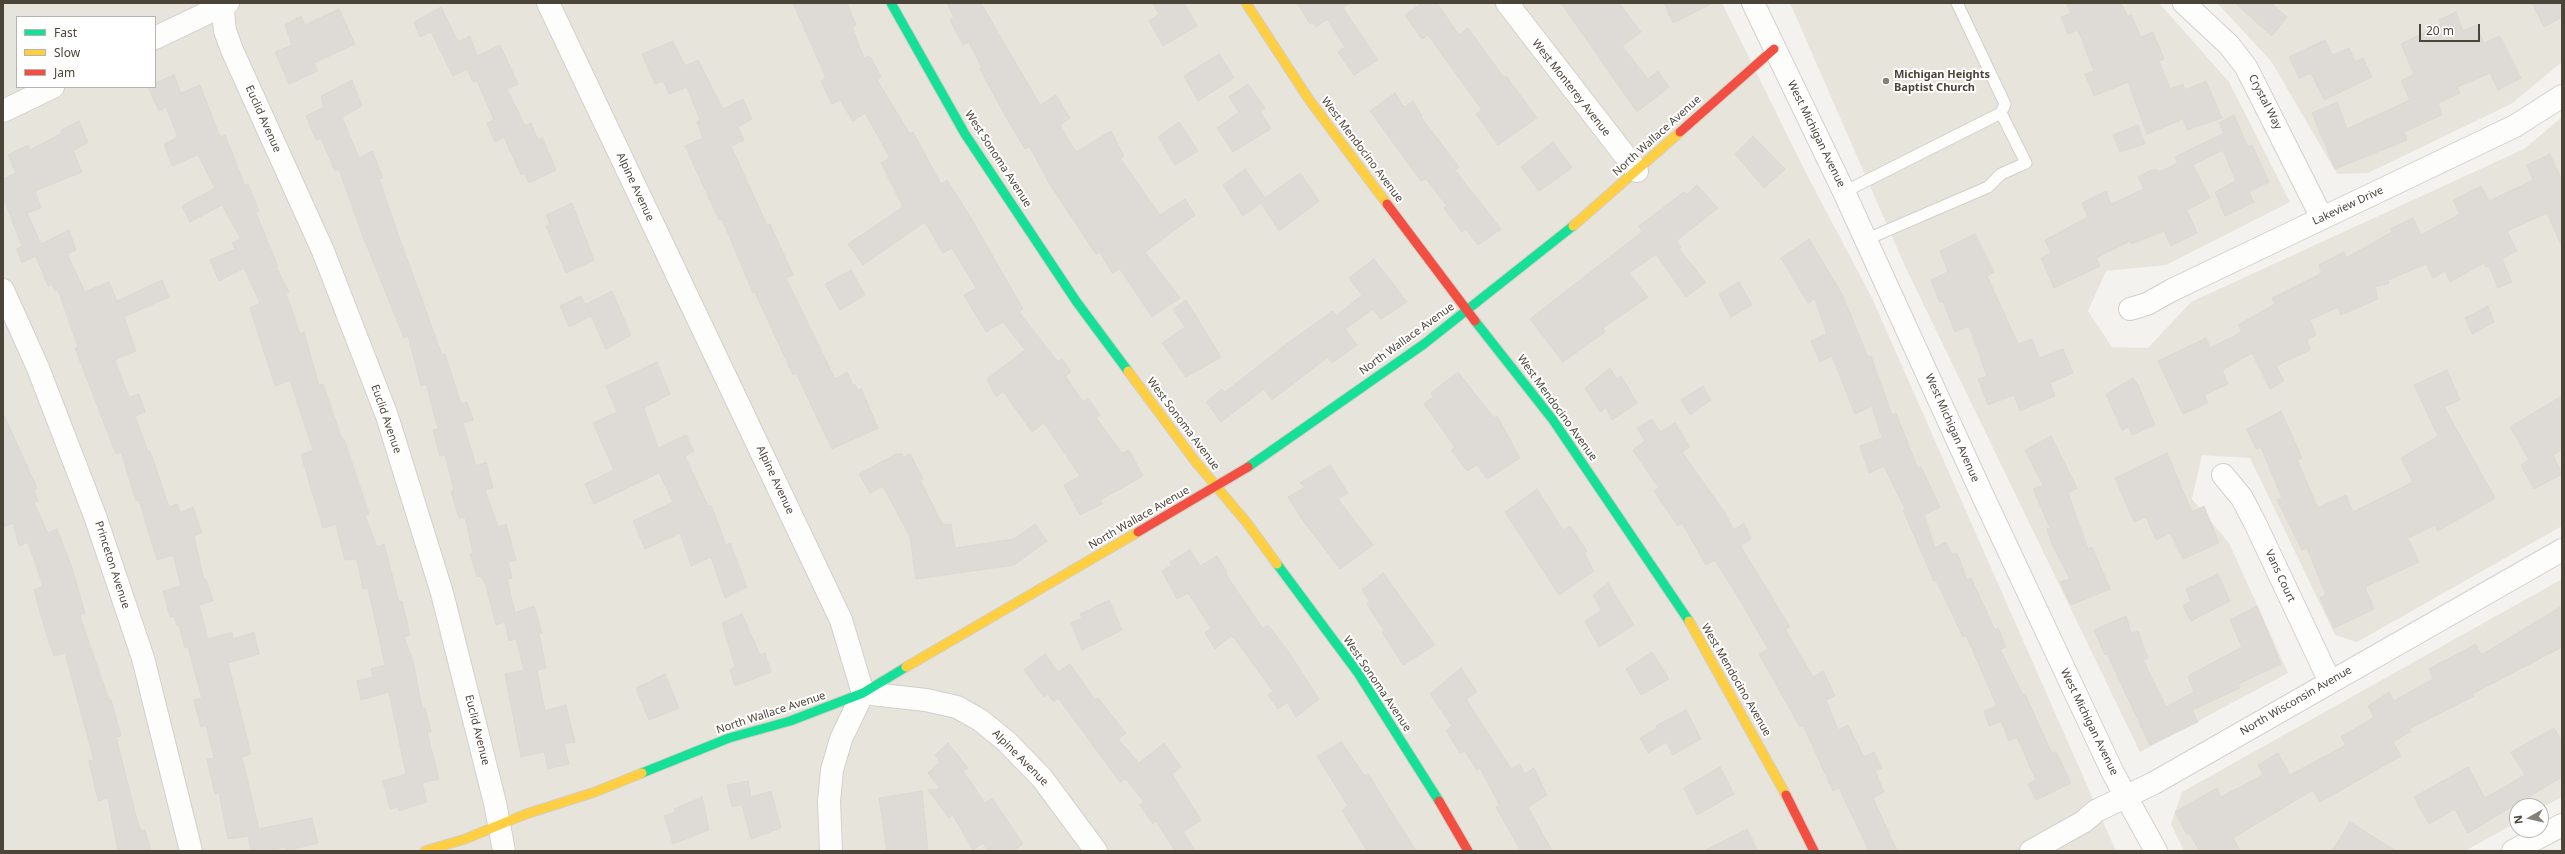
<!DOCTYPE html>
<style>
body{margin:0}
#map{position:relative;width:2565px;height:854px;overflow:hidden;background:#f4f2ee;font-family:"Noto Sans",sans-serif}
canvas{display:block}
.frame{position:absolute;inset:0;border:4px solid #4b4439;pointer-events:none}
.legend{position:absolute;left:16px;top:16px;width:140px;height:72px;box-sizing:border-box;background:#fff;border:1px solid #b7b4b0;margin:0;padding:5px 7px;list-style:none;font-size:12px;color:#4b4439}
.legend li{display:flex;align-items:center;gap:8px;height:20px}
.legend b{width:20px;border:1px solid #b7b4b0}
.north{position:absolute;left:2509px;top:798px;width:40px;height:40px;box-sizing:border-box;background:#fff;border:1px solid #b7b4b0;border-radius:50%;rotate:262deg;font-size:11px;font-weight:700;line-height:16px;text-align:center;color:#4b4439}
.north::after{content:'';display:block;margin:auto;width:14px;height:18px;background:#868178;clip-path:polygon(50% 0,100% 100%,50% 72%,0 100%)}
.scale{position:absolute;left:2419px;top:24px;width:61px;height:18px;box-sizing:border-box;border:2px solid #4b4439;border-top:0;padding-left:5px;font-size:12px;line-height:14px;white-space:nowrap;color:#4b4439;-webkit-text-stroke:3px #fff;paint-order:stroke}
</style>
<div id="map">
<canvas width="2565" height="854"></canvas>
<div class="frame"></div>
<ul class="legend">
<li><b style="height:5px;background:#16e098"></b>Fast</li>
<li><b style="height:5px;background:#ffcf43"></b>Slow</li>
<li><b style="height:5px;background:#f24e42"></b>Jam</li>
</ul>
<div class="north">N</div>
<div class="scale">20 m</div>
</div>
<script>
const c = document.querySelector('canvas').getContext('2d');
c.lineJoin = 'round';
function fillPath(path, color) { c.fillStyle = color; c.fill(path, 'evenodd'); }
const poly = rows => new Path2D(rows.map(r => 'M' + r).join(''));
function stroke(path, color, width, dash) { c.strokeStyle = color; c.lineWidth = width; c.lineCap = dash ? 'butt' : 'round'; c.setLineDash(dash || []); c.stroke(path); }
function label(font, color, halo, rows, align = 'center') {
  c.font = font + ' "Noto Sans",sans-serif'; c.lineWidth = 4; c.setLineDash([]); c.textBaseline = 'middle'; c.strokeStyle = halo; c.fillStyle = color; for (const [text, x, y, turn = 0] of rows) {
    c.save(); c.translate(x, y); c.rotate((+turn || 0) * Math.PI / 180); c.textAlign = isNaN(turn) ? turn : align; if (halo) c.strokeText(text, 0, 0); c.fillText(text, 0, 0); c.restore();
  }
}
fillPath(poly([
 [3,3,1722,3,1808,177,1872,298,2116,851,3,851],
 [17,17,155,17,155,87,17,87],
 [1790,3,2159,3,2229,82,2290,202,2166,265,2106,271,2088,311,2112,347,2148,348,2191,302,2524,149,2562,117,2562,526,2357,642,2335,635,2250,458,2202,455,2192,499,2229,543,2288,673,2140,752,1904,264],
 [2217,3,2562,3,2562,62,2511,104,2368,173,2337,174,2271,61],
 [2562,579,2562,797,2541,808,2541,806,2517,806,2517,822,2465,851,2184,851,2171,824,2182,792]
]), '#e7e4dc');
const building = poly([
 [793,3,847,3,856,25,852,27,864,58,870,56,881,77,877,80,910,134,913,132,941,184,947,180,968,213,1023,309,1019,312,1058,362,1062,359,1071,372,1065,376,1083,402,1088,398,1100,415,1096,418,1122,453,1129,450,1143,476,1100,500,1102,504,1080,515,1064,485,1080,476,1044,423,1032,432,1003,391,996,397,987,379,1025,350,1003,322,986,332,964,295,976,288,952,248,943,253,925,222,863,265,848,244,903,207,881,163,890,158,865,113,853,121,840,100,832,104,821,81,826,78,793,3],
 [947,3,981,3,1040,105,1056,95,1070,118,1060,125,1076,152,1111,131,1124,156,1120,158,1160,215,1185,199,1195,215,1145,252,1180,298,1152,317,1120,269,1112,273,1100,252,1096,254,1049,183,1030,147,1025,149,1007,119,980,69,982,68,969,42,963,45,950,20,954,18,947,3],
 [1153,3,1184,3,1197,26,1163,46,1149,21,1159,14,1153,3],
 [1297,3,1350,3,1343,8,1378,60,1354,75,1338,52,1345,47,1327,19,1316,27,1312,22,1310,24,1297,3],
 [1422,3,1437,3,1459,35,1468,28,1504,78,1506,76,1537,118,1498,145,1476,114,1482,110,1428,35,1422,39,1405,15,1422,3],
 [1561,3,1619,3,1641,32,1622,46,1648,79,1658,71,1669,87,1637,112,1561,3],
 [1664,3,1713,3,1673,23,1664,3],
 [2066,3,2121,3,2128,17,2131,15,2141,37,2153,32,2164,59,2159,61,2170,89,2183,84,2185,90,2206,81,2222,118,2187,130,2183,119,2147,134,2128,82,2094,96,2085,74,2094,71,2078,30,2068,34,2061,17,2071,13,2066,3],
 [2235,3,2271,3,2287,17,2272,36,2235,3],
 [2532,3,2562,3,2562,17,2544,27,2532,3],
 [441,7,458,42,470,36,477,56,500,45,518,84,507,89,525,126,531,123,538,140,542,137,556,170,529,183,524,173,521,175,504,137,495,142,487,123,494,120,477,81,473,82,467,69,453,76,431,32,420,37,414,22,441,7],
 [339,9,355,44,314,63,318,71,289,84,275,52,292,45,285,25,301,16,305,25,339,9],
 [2456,12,2463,31,2476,25,2484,43,2500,36,2521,78,2498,90,2490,73,2457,87,2460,93,2438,103,2442,115,2404,132,2407,140,2335,169,2312,113,2337,102,2347,129,2410,100,2401,81,2414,74,2401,44,2441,24,2439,20,2456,12],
 [2325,40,2332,55,2349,48,2355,62,2363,58,2372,77,2324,100,2311,73,2299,78,2289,57,2325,40],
 [673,41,685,66,698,60,723,109,743,99,752,119,738,127,744,140,731,146,767,225,770,224,793,275,786,278,835,379,847,372,854,387,855,384,858,391,861,388,878,428,832,449,796,373,793,375,755,292,753,293,722,219,719,220,685,146,703,138,697,122,700,120,687,87,669,94,663,81,655,84,642,54,673,41],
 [1219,54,1234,78,1198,101,1184,76,1219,54],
 [174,75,181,93,200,85,220,137,225,135,245,186,248,184,259,211,256,213,278,267,276,267,289,292,286,293,300,334,304,332,319,386,323,384,342,439,344,439,369,514,365,515,377,547,384,544,399,602,402,601,410,635,404,637,413,661,422,708,425,708,431,732,427,732,439,779,422,783,427,802,399,811,398,807,390,809,383,781,406,774,389,692,361,700,357,681,373,677,371,669,385,665,368,588,363,589,357,559,345,560,336,524,323,528,301,455,313,450,290,380,275,386,250,308,260,303,244,268,219,281,210,260,235,249,232,243,241,239,222,205,190,222,182,206,215,188,198,155,172,166,164,144,178,137,166,107,159,111,148,87,155,87,155,83,174,75],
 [352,80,362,106,342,117,359,158,372,151,383,178,379,179,398,234,442,355,445,354,461,404,467,402,473,420,463,423,476,466,486,462,493,488,485,490,498,527,506,524,516,560,508,562,512,578,507,579,515,613,534,606,542,633,539,633,546,668,537,670,545,711,566,705,575,742,564,744,569,764,548,769,544,752,521,757,505,674,524,670,516,639,509,641,505,622,496,625,486,586,481,576,477,577,470,554,473,553,465,517,459,518,451,491,454,490,445,455,440,456,433,430,438,429,426,384,421,386,408,336,404,338,362,234,339,169,335,171,321,138,316,140,306,116,324,107,321,96,352,80],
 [1248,84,1265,108,1260,112,1271,129,1233,152,1217,128,1239,112,1229,97,1248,84],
 [1395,93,1404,107,1413,101,1422,116,1421,117,1459,167,1455,170,1501,229,1478,245,1466,229,1462,232,1444,208,1447,206,1426,179,1421,181,1370,111,1395,93],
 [2234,115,2248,147,2252,145,2269,182,2249,192,2254,202,2225,216,2215,192,2236,181,2223,150,2193,165,2210,198,2187,210,2197,233,2171,246,2164,231,2131,244,2130,241,2096,258,2100,266,2054,288,2041,258,2051,253,2045,240,2088,217,2082,203,2106,191,2111,204,2144,189,2138,177,2151,170,2158,170,2159,172,2178,163,2175,157,2224,133,2219,123,2234,115],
 [79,121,88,142,73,151,82,172,35,191,41,208,27,213,41,244,69,230,76,250,67,254,85,292,109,282,117,301,162,280,169,297,124,317,136,351,115,360,129,397,139,394,145,412,135,416,148,452,150,451,169,507,177,504,180,513,193,507,202,533,194,536,204,580,206,579,213,601,199,605,208,639,232,632,233,639,254,632,259,654,228,663,251,754,242,757,259,829,312,818,318,843,286,851,285,847,269,851,251,851,248,836,228,839,219,793,215,794,207,759,214,758,206,725,201,727,194,700,202,698,188,647,185,648,179,625,177,626,174,616,170,617,163,591,181,586,173,555,157,560,139,500,136,501,121,452,116,454,75,348,78,347,58,290,55,291,52,284,48,286,36,256,22,263,17,249,22,246,3,197,3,179,16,173,8,155,28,145,30,150,62,133,61,130,79,121],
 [1179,122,1198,151,1175,165,1158,137,1179,122],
 [2138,125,2145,144,2120,152,2113,135,2138,125],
 [1753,136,1785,169,1764,188,1735,154,1753,136],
 [1553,142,1572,168,1539,191,1521,167,1553,142],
 [2550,154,2562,181,2562,247,2547,213,2507,231,2517,251,2502,259,2512,282,2498,288,2489,266,2486,267,2484,263,2450,282,2445,271,2433,278,2426,264,2388,280,2389,283,2375,287,2378,299,2341,315,2338,307,2310,320,2316,335,2307,339,2310,350,2276,366,2284,381,2270,389,2252,353,2222,370,2228,384,2204,395,2208,403,2183,414,2158,361,2206,338,2210,348,2242,332,2238,325,2275,304,2272,298,2322,273,2319,265,2344,252,2346,258,2392,232,2390,229,2413,218,2421,235,2460,214,2453,200,2481,186,2489,201,2533,180,2527,165,2550,154],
 [1245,169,1265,198,1300,173,1319,201,1279,231,1261,203,1243,216,1223,185,1245,169],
 [1697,185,1718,208,1676,241,1681,247,1679,249,1706,282,1686,297,1656,254,1629,273,1648,297,1603,328,1605,332,1563,362,1530,319,1642,232,1639,226,1684,192,1686,195,1697,185],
 [572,203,594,260,566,273,546,226,550,224,546,215,572,203],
 [1975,234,1994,272,1987,276,2018,344,2032,339,2039,358,2063,349,2073,373,2050,383,2055,396,2020,411,2014,395,1988,405,1978,379,1987,376,1969,326,1955,332,1943,301,1940,303,1931,280,1948,272,1940,251,1975,234],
 [1809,239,1842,294,1868,357,1871,356,1892,415,1896,413,1918,469,1921,467,1940,507,1924,515,1935,548,1946,542,1952,555,1957,553,1967,580,1971,578,1995,630,1998,628,2006,647,2000,649,2023,695,2025,694,2052,754,2056,752,2071,783,2036,800,2028,784,2036,780,2017,737,2009,741,2001,721,1989,726,1984,711,1997,706,1966,635,1963,637,1936,580,1934,581,1903,510,1905,509,1884,466,1869,473,1860,446,1882,438,1872,406,1855,414,1832,356,1820,362,1811,341,1827,334,1815,299,1808,303,1781,258,1809,239],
 [1374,259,1407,302,1381,319,1373,309,1345,329,1357,345,1332,363,1328,357,1272,400,1264,389,1221,422,1206,402,1222,389,1225,392,1289,342,1333,311,1336,316,1362,295,1349,278,1374,259],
 [851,270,865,295,840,310,825,284,851,270],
 [1739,282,1752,305,1731,317,1719,294,1739,282],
 [612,291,631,335,606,349,586,304,612,291],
 [581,296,591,316,569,327,560,306,581,296],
 [1186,300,1221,357,1186,377,1162,343,1185,327,1173,309,1186,300],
 [2488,306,2494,322,2472,334,2465,318,2488,306],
 [657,362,670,394,644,408,658,448,686,435,694,451,685,456,708,506,711,505,726,545,730,543,747,587,725,598,711,557,691,566,680,533,645,549,633,521,673,502,659,473,594,504,585,484,614,470,593,423,617,412,606,386,657,362],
 [1610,368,1617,379,1621,376,1637,403,1612,420,1606,408,1600,412,1585,388,1610,368],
 [2447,370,2460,400,2444,407,2495,498,2438,531,2435,525,2408,538,2419,562,2365,587,2374,609,2334,628,2320,598,2326,595,2307,548,2302,550,2277,500,2282,498,2261,447,2256,449,2247,429,2281,411,2302,458,2297,460,2318,508,2346,495,2353,512,2413,482,2401,458,2438,436,2414,385,2447,370],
 [1458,372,1494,418,1497,416,1520,458,1487,479,1477,465,1467,471,1451,450,1455,447,1424,404,1433,397,1431,393,1458,372],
 [2133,378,2137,383,2155,425,2132,435,2129,427,2122,430,2106,394,2133,378],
 [1703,386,1711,400,1690,415,1681,400,1703,386],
 [2562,396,2562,449,2553,455,2562,474,2534,489,2521,465,2529,460,2510,427,2562,396],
 [3,413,37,488,34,490,38,501,34,503,48,533,57,529,71,565,85,613,80,615,82,622,109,700,111,700,121,736,116,737,137,820,141,831,145,830,151,851,118,851,108,798,98,801,89,761,94,760,65,653,54,656,46,633,34,590,43,586,28,542,19,546,13,523,3,527,3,413],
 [1652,419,1660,432,1675,423,1690,447,1682,452,1725,513,1734,530,1744,523,1751,539,1740,545,1790,627,1785,629,1813,677,1823,671,1835,696,1826,700,1838,730,1848,725,1864,757,1874,752,1882,768,1875,771,1884,792,1873,798,1897,851,1869,851,1839,788,1833,791,1803,725,1800,727,1759,654,1768,649,1740,600,1715,560,1706,565,1682,523,1678,526,1654,491,1658,487,1633,450,1645,441,1637,428,1652,419],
 [2051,436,2077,488,2068,493,2088,549,2092,547,2110,589,2071,605,2060,582,2070,579,2051,542,2047,529,2050,528,2033,489,2043,485,2025,450,2051,436],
 [2167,453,2192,512,2204,506,2219,543,2183,559,2170,533,2156,540,2146,517,2134,522,2115,478,2167,453],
 [896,454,902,454,904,457,910,454,923,479,920,480,943,525,951,524,955,548,1014,539,1035,524,1047,541,1014,565,916,579,910,537,883,486,870,493,859,474,896,454],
 [1330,465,1348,493,1338,499,1373,545,1340,569,1304,522,1288,497,1305,487,1300,483,1330,465],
 [1537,489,1563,530,1570,526,1587,551,1584,553,1594,571,1559,595,1505,512,1537,489],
 [1190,550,1200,566,1217,556,1227,572,1225,573,1263,629,1268,625,1288,651,1319,699,1296,717,1287,702,1278,709,1268,695,1273,691,1235,639,1231,636,1215,649,1205,633,1211,628,1188,593,1177,599,1162,571,1172,565,1170,562,1190,550],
 [1383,573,1435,645,1403,665,1382,632,1384,630,1367,604,1370,602,1362,590,1383,573],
 [2218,574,2230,601,2191,621,2183,606,2191,601,2186,589,2218,574],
 [1608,583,1634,625,1599,647,1585,621,1601,611,1593,595,1608,583],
 [1109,600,1122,630,1082,650,1071,623,1082,618,1080,614,1109,600],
 [2257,606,2281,664,2238,684,2240,688,2192,710,2198,722,2150,745,2107,654,2105,655,2094,630,2126,616,2131,633,2138,631,2148,658,2143,660,2166,707,2194,692,2188,676,2242,647,2230,620,2257,606],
 [2562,606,2562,647,2472,694,2474,696,2409,729,2411,731,2393,742,2401,756,2320,802,2313,790,2233,838,2240,851,2200,851,2189,833,2187,835,2175,812,2217,788,2221,797,2263,775,2258,765,2278,753,2290,775,2346,745,2341,737,2374,717,2368,706,2389,692,2394,701,2433,679,2429,669,2476,644,2481,655,2562,606],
 [742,614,760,655,765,653,771,672,735,686,730,670,735,666,722,623,742,614],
 [1652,652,1669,679,1641,695,1626,669,1652,652],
 [1045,654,1058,672,1070,664,1095,700,1098,698,1126,733,1118,739,1139,763,1164,743,1181,767,1172,774,1201,820,1183,832,1195,851,1175,851,1156,821,1153,824,1140,805,1144,802,1126,779,1120,782,1058,698,1054,702,1047,694,1044,697,1024,670,1045,654],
 [1461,668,1477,692,1466,699,1511,769,1520,764,1525,774,1534,768,1547,795,1528,807,1552,851,1521,851,1496,807,1500,806,1480,768,1477,770,1465,751,1460,753,1446,730,1452,726,1430,694,1461,668],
 [665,674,679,708,649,720,636,688,665,674],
 [1686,710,1701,739,1673,755,1666,742,1648,753,1640,738,1657,728,1656,726,1686,710],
 [2554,728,2562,741,2562,777,2468,833,2455,809,2429,824,2414,797,2468,767,2485,798,2525,775,2511,752,2554,728],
 [1341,742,1365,776,1368,774,1416,851,1367,851,1342,810,1348,806,1317,756,1341,742],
 [948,743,968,768,963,771,985,803,992,798,1023,844,1013,851,988,851,983,843,973,850,953,815,949,818,928,790,940,789,928,773,940,762,935,755,948,743],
 [1720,767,1734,794,1697,815,1684,788,1720,767],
 [748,781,751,797,771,791,781,828,751,839,742,804,732,807,727,785,748,781],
 [922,791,928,851,887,851,879,798,922,791],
 [702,797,709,830,673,844,664,816,676,812,674,809,702,797],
 [2350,822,2396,851,2332,851,2350,822],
 [1747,829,1758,851,1704,851,1747,829]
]);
fillPath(building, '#dedbd6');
stroke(building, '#dcd9d4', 1);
const lane = poly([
 [1844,192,2001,113,2005,104,1957,3],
 [1865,240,1988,187,2001,174,2026,163,2001,113]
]);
const street = poly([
 [222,3,225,31,232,50,323,251,387,416,442,593,495,803,504,851],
 [548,3,841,620,863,693],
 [1507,3,1637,171],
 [1753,3,1844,192,1982,494,2113,773,2156,851],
 [2184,3,2229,45,2246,67,2322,218],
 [155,38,228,3],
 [3,111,53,87],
 [3,290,38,368,95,516,143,658,191,851],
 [2130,309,2147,304,2172,290,2515,126,2562,96],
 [2223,475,2242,498,2255,523,2330,682],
 [863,693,926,700,957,707,980,720,1006,741,1042,778,1096,851],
 [831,851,829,801,832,770,841,739,863,693],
 [2031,851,2083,822,2096,811,2154,783,2562,550],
 [2513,851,2562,825]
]);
const fast = poly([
 [891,3,965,134,1076,301,1128,371],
 [1475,321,1553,420,1689,621],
 [1248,467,1424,344,1573,226],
 [1277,564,1358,673,1439,801],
 [642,773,729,738,790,721,863,693,906,667]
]);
const slow = poly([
 [1246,3,1310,101,1387,204],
 [1573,226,1680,132],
 [1128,371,1195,461,1247,523,1277,564],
 [1689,621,1786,795],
 [906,667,1138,532],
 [425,851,465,839,526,814,595,792,642,773]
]);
const jam = poly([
 [1680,132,1774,49],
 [1387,204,1475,321],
 [1138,532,1248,467],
 [1786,795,1814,851],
 [1439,801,1468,851]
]);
stroke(lane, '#d2d0cb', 13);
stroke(street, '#d2d0cb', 24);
stroke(fast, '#d3cfc5', 11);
stroke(slow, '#d3cfc5', 11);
stroke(jam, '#d3cfc5', 11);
stroke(lane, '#fdfdfc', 11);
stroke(street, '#fdfdfc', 22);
stroke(fast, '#16e098', 9);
stroke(slow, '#ffcf43', 9);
stroke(jam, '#f24e42', 9);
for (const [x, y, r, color] of [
 [1886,81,4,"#868178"]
]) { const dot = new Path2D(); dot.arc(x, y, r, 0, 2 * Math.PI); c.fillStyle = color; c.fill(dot); stroke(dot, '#fff', 1.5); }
label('bold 11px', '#4b4439', '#fff', [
 ["Michigan Heights",1894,75],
 ["Baptist Church",1894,88]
], 'left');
label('11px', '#4b4439', '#fff', [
 ["West Monterey Avenue",1571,88,52],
 ["Crystal Way",2265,102,63],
 ["Euclid Avenue",263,119,66],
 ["West Michigan Avenue",1816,134,64],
 ["North Wallace Avenue",1657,136,-42],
 ["West Mendocino Avenue",1362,150,53],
 ["West Sonoma Avenue",998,159,57],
 ["Alpine Avenue",635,187,65],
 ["Lakeview Drive",2348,206,-25],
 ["North Wallace Avenue",1407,339,-36],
 ["West Mendocino Avenue",1557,408,54],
 ["Euclid Avenue",386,419,71],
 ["West Sonoma Avenue",1183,424,53],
 ["West Michigan Avenue",1952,428,66],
 ["Alpine Avenue",775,480,65],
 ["North Wallace Avenue",1139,518,-30],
 ["Princeton Avenue",112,565,72],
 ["Vans Court",2280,576,65],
 ["West Mendocino Avenue",1736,680,60],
 ["West Sonoma Avenue",1377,684,56],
 ["North Wisconsin Avenue",2296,701,-30],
 ["North Wallace Avenue",771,713,-18],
 ["West Michigan Avenue",2089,722,64],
 ["Euclid Avenue",477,730,76],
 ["Alpine Avenue",1020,758,45]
]);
</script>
